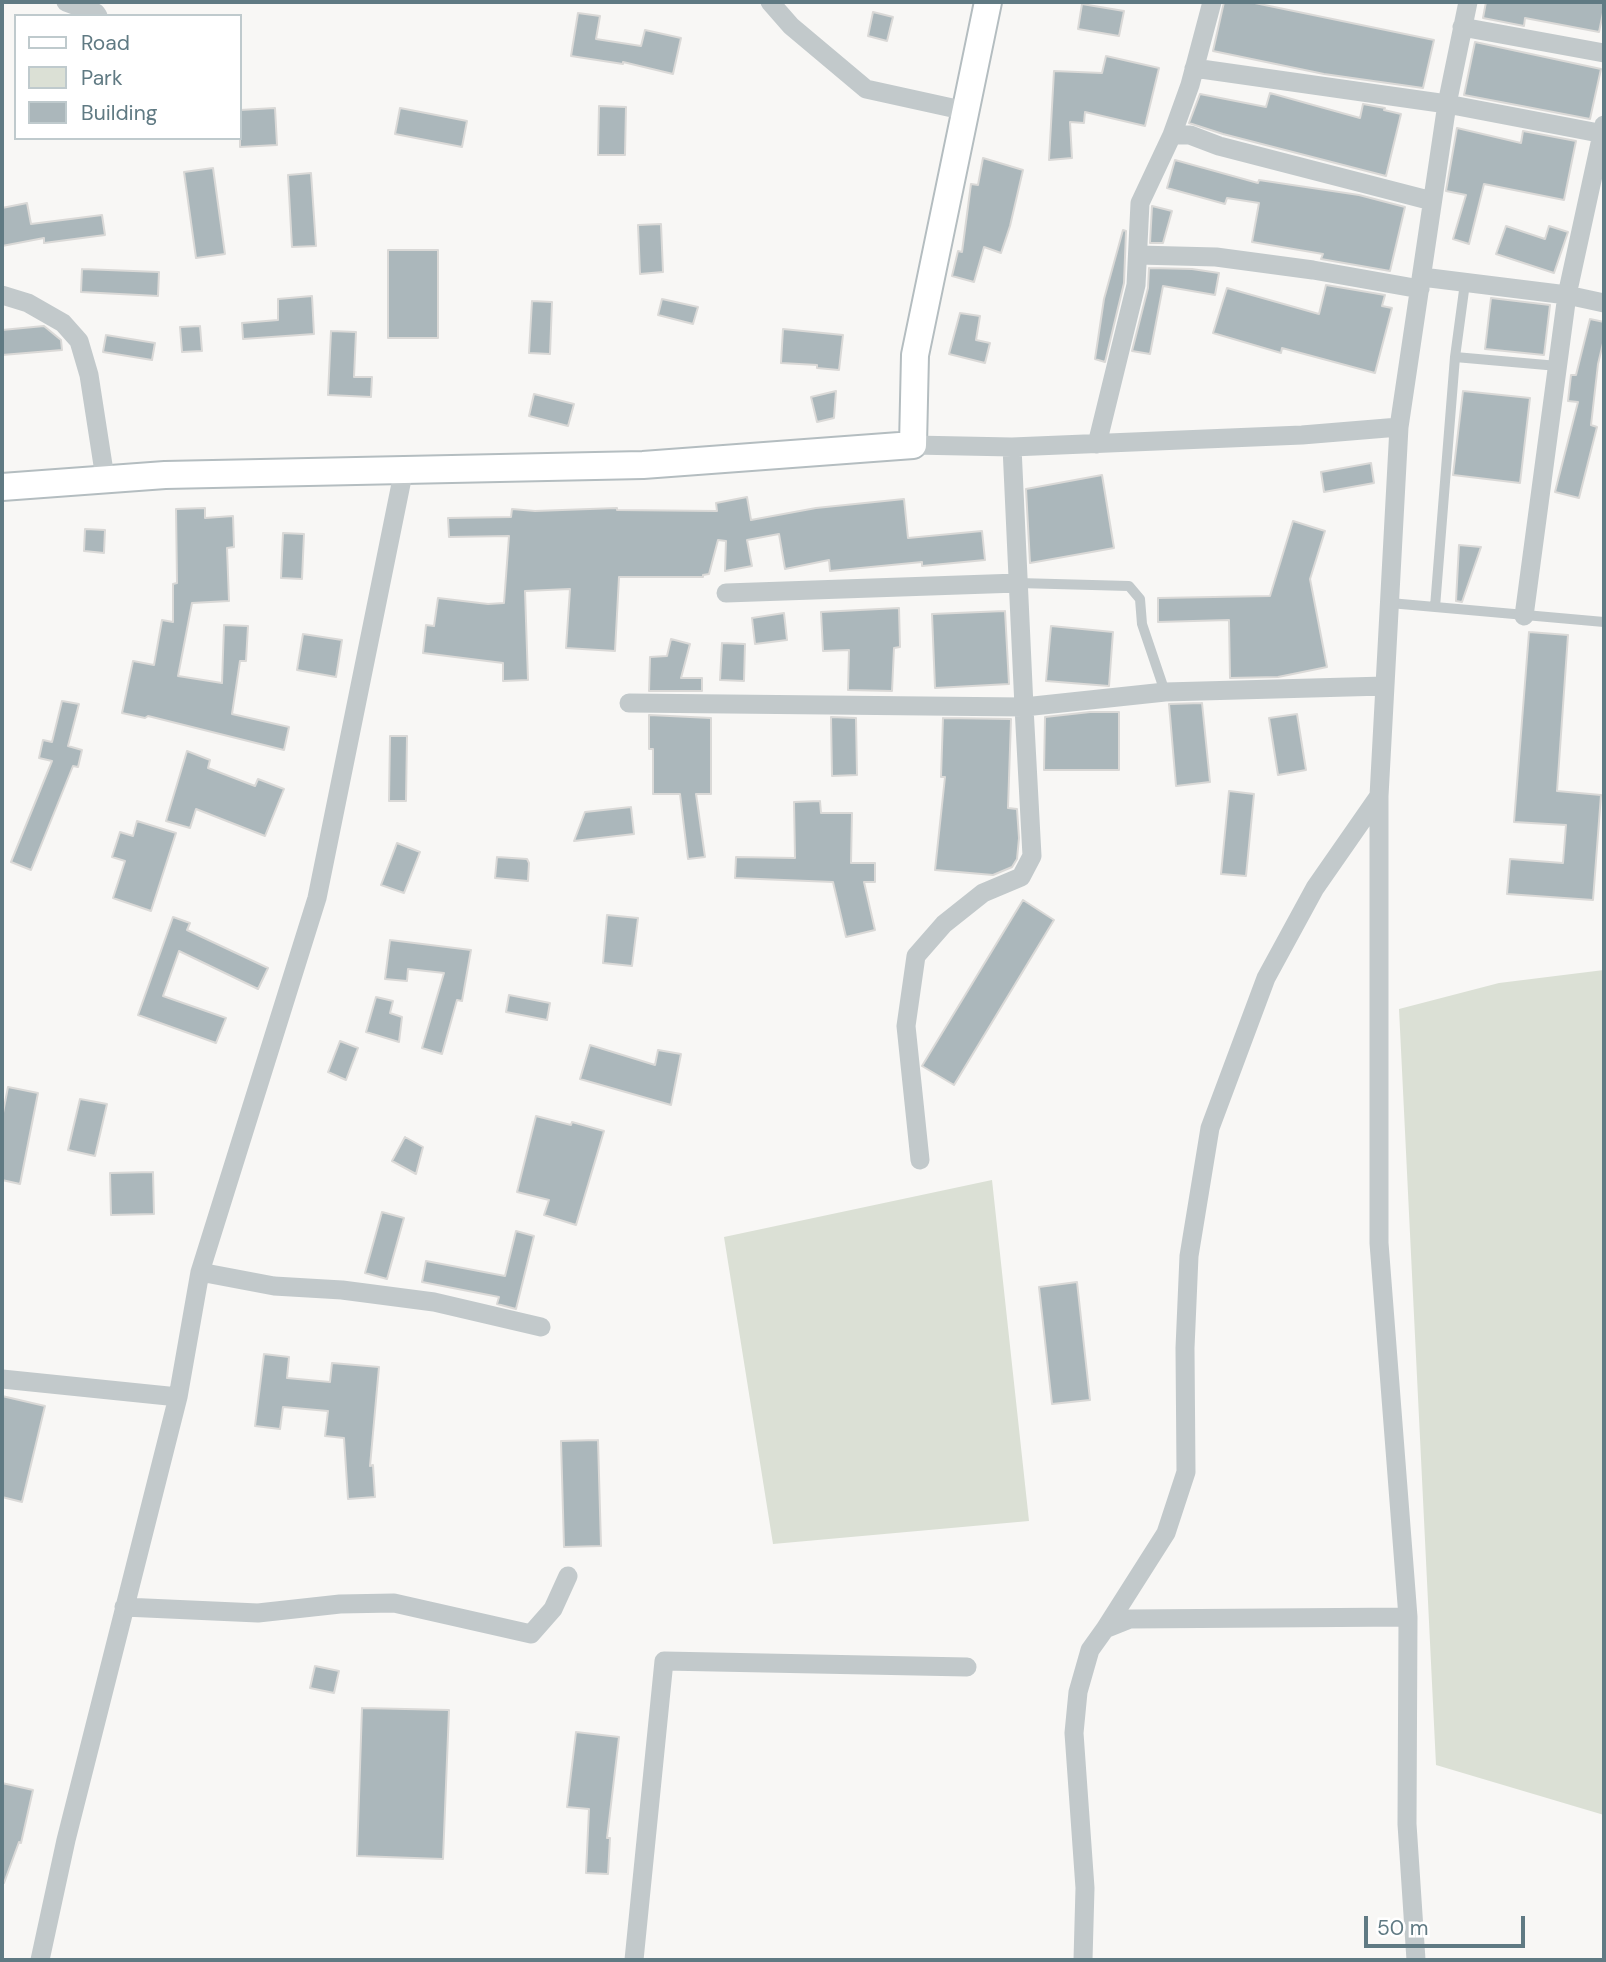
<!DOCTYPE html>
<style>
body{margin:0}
#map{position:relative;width:1606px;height:1962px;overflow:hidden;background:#f8f7f5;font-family:"DM Sans",sans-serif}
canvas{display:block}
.frame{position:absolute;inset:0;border:4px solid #607a83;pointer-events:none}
.legend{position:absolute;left:14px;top:14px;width:228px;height:126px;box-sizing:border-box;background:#fff;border:2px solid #bfcacd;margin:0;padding:9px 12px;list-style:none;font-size:21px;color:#607a83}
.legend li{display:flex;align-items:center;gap:14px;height:35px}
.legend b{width:35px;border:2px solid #bfcacd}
.scale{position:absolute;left:1364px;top:1916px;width:161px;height:32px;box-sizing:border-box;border:4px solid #607a83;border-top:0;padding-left:9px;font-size:21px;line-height:24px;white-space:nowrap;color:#607a83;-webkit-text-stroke:5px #fff;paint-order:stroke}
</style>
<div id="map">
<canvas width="1606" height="1962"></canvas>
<div class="frame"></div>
<ul class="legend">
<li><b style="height:9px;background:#fff"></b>Road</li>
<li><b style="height:19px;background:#dbe0d5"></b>Park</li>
<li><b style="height:19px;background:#abb7bb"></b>Building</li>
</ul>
<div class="scale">50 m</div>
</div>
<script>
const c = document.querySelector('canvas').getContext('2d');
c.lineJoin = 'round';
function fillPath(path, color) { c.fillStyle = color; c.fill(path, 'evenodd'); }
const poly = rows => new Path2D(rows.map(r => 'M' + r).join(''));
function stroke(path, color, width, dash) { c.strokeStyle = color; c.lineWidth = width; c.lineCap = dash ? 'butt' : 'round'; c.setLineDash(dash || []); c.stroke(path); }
fillPath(poly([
 [1604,970,1604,1815,1436,1765,1399,1009,1499,983],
 [992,1180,1029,1521,773,1544,724,1237]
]), '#dbe0d5');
const building = poly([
 [1224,2,1250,2,1434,40,1423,88,1324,74,1213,51,1224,2],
 [1486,2,1604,2,1604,8,1599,32,1525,18,1524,26,1483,18,1486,2],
 [1082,4,1124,11,1119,36,1078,29,1082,4],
 [873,12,893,17,887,41,868,36,873,12],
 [578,13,600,16,596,39,641,46,645,30,681,38,673,74,623,62,623,64,571,56,578,13],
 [1475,42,1601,69,1590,119,1464,95,1475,42],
 [1106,56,1159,68,1145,126,1085,112,1084,123,1070,122,1072,158,1049,160,1054,71,1102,73,1106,56],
 [1270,93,1360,118,1363,104,1385,108,1384,110,1401,114,1386,176,1223,134,1189,123,1200,94,1266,107,1270,93],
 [599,106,626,107,625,155,598,155,599,106],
 [275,108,277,145,240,147,240,110,275,108],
 [400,108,467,121,462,147,395,134,400,108],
 [1457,128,1521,143,1523,131,1576,141,1564,200,1484,184,1469,244,1453,239,1466,195,1446,191,1457,128],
 [983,158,1023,170,1010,226,1001,253,984,247,974,282,952,276,958,251,962,252,971,184,978,185,983,158],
 [1175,160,1258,183,1259,180,1359,195,1405,207,1390,271,1321,259,1323,254,1252,242,1259,203,1227,198,1225,204,1167,188,1175,160],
 [213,168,225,254,196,258,184,172,213,168],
 [311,173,316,246,292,247,288,175,311,173],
 [27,203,31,224,102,215,105,235,44,243,44,238,2,246,2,208,27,203],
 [1152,206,1172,211,1163,243,1150,243,1152,206],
 [661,224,663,272,640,274,638,225,661,224],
 [1506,226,1545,239,1549,226,1568,232,1554,273,1496,254,1506,226],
 [1123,230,1126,231,1124,283,1105,362,1095,359,1104,299,1123,230],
 [388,250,438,250,438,338,388,338,388,250],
 [1149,268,1192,269,1219,273,1215,295,1163,286,1150,354,1132,351,1148,288,1149,268],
 [82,269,159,272,158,296,81,292,82,269],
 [1326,285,1385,295,1382,306,1392,308,1375,373,1282,348,1281,353,1213,333,1227,288,1319,314,1326,285],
 [312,296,314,334,243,339,242,323,278,320,278,299,312,296],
 [1491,298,1550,305,1544,355,1485,349,1491,298],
 [662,299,698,307,693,324,658,315,662,299],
 [532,301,552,302,550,354,529,353,532,301],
 [960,313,980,316,976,340,990,343,985,363,949,354,960,313],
 [1590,319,1604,322,1604,339,1598,364,1591,425,1597,427,1579,498,1555,492,1578,402,1568,401,1571,375,1576,375,1590,319],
 [44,326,61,340,62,350,2,355,2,330,44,326],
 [200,326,202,351,182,352,180,327,200,326],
 [783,329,843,335,839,370,817,368,817,365,781,363,783,329],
 [331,331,356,332,354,377,372,377,371,397,328,395,331,331],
 [106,335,155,343,152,360,103,352,106,335],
 [836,391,834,418,817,422,811,397,836,391],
 [1463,391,1530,398,1520,483,1453,475,1463,391],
 [534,394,574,404,568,426,529,416,534,394],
 [1371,463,1374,483,1324,492,1321,472,1371,463],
 [1102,475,1114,548,1030,563,1026,489,1102,475],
 [747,497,751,520,816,508,904,499,908,538,982,531,985,560,922,566,922,562,830,571,829,560,785,569,779,534,747,540,752,566,725,571,726,541,718,540,709,574,703,575,703,577,619,577,615,651,566,648,570,589,525,591,528,680,503,681,503,663,423,653,426,625,434,626,438,598,488,604,504,603,509,536,449,537,448,518,511,517,512,509,535,511,617,508,617,510,717,511,716,503,747,497],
 [205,508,205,518,233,516,234,547,227,548,229,601,192,603,178,676,222,683,224,625,248,626,246,661,240,661,232,714,289,727,284,750,148,716,145,718,122,713,133,661,154,665,162,620,173,622,173,584,177,583,176,509,205,508],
 [1293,521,1325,531,1310,579,1327,667,1278,677,1230,678,1229,620,1158,622,1158,598,1270,596,1293,521],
 [85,529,105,530,104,553,84,551,85,529],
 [283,533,304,534,302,579,281,578,283,533],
 [1459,545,1481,547,1462,602,1456,601,1459,545],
 [899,608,900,647,894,648,892,691,848,690,849,650,823,651,821,612,899,608],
 [1005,611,1009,684,935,688,932,614,1005,611],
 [784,613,787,640,755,644,752,618,784,613],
 [1051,626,1113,632,1109,686,1046,681,1051,626],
 [1529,632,1568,635,1557,791,1601,795,1593,900,1507,894,1510,859,1563,863,1566,825,1514,822,1529,632],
 [303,634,342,640,336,677,297,670,303,634],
 [671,639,690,644,681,678,702,678,702,691,649,691,650,657,667,656,671,639],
 [722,643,745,644,744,681,720,680,722,643],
 [62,701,79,704,68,746,82,750,78,767,73,766,31,870,11,862,52,761,39,758,43,740,52,742,62,701],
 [1202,703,1210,782,1176,786,1169,704,1202,703],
 [1090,712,1119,712,1119,770,1044,770,1045,717,1090,712],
 [1297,714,1306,770,1278,775,1269,718,1297,714],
 [649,715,711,718,711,794,696,794,705,857,688,859,680,794,653,794,653,749,649,749,649,715],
 [831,717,856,718,857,775,832,776,831,717],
 [943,718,1011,719,1008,808,1017,809,1019,838,1017,859,1012,867,993,875,935,870,945,777,941,777,943,718],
 [390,736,407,736,406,801,389,801,390,736],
 [187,751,210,760,208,768,255,786,258,779,284,789,265,836,196,809,190,828,166,821,187,751],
 [1229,791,1254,794,1246,876,1221,874,1229,791],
 [820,801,821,813,852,813,851,863,875,863,875,882,864,882,875,930,846,937,833,882,735,878,736,857,795,858,794,802,820,801],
 [631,807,634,834,574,841,585,812,631,807],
 [137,821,176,833,151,911,113,898,125,861,112,857,120,832,133,836,137,821],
 [397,843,420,852,404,893,381,885,397,843],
 [497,857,527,859,529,863,528,881,495,878,497,857],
 [1023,900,1054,920,954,1085,922,1066,1023,900],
 [607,915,638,918,632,966,603,963,607,915],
 [173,917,190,923,187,930,268,968,258,989,179,951,163,996,226,1018,216,1043,138,1015,173,917],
 [390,940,471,950,462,1001,457,1000,442,1054,422,1048,444,973,408,969,407,981,385,979,390,940],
 [509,995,550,1003,547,1020,506,1012,509,995],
 [376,997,393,1001,390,1013,402,1017,399,1042,366,1032,376,997],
 [340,1041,358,1048,346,1080,328,1072,340,1041],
 [590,1045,655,1065,658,1050,681,1054,671,1105,580,1079,590,1045],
 [8,1087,38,1093,20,1184,2,1180,2,1118,8,1087],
 [80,1099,107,1104,95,1156,68,1150,80,1099],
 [536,1116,571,1125,572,1122,604,1131,576,1225,544,1215,549,1200,517,1192,536,1116],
 [405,1137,423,1147,416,1174,392,1161,405,1137],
 [153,1172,154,1214,111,1215,110,1173,153,1172],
 [382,1212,404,1218,387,1279,365,1273,382,1212],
 [516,1231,534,1236,516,1309,497,1304,499,1297,422,1282,426,1261,505,1276,516,1231],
 [1077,1282,1090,1400,1052,1404,1039,1287,1077,1282],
 [264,1354,289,1357,287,1378,330,1382,332,1363,379,1367,370,1466,373,1465,375,1497,348,1499,344,1438,325,1436,328,1411,283,1407,280,1429,255,1426,264,1354],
 [2,1396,45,1406,22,1502,2,1497,2,1396],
 [598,1440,601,1546,564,1547,561,1441,598,1440],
 [315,1666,339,1671,334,1693,310,1688,315,1666],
 [362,1708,449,1710,443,1859,357,1856,362,1708],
 [576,1732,619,1737,607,1838,610,1838,608,1874,586,1873,589,1809,567,1807,576,1732],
 [2,1783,33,1790,21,1843,19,1842,4,1883,2,1882,2,1783]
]);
fillPath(building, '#abb7bb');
stroke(building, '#dad9d7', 2);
const secondary = poly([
 [2,487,165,475,643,465,913,445,915,355,988,2]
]);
stroke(secondary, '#b4bdc0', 30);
stroke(poly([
 [1455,357,1558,366],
 [1018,583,1129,586,1140,599,1142,624,1165,692],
 [1390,603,1604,622],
 [1435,607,1455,357,1465,283]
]), '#c2c9cb', 10);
stroke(poly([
 [66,2,96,13,98,16],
 [770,2,791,26,866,89,966,111],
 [1462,27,1604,53],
 [1194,68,1447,104,1604,134],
 [1172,135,1190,135,1219,146,1432,201],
 [1138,255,1216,257,1313,270,1420,289],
 [1422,277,1567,295,1604,303],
 [2,295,28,303,63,323,79,341,89,375,105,478],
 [1399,427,1379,796,1379,1243,1408,1617,1407,1824,1416,1960],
 [1097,444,1136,285,1140,203,1172,135,1190,85,1212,2],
 [913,445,1012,447,1302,435,1399,427,1447,104,1468,2],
 [726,593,1018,583],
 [1524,616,1567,295,1604,125],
 [629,703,1024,707,1012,447],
 [920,1160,906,1026,916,956,944,924,983,893,1021,877,1032,856,1024,707,1165,692,1385,686],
 [200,1272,274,1286,342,1290,434,1302,541,1327],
 [2,1379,178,1397],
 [124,1607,258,1613,340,1604,394,1603,531,1634,553,1609,568,1576],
 [1105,1629,1166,1533,1186,1472,1185,1348,1189,1256,1210,1128,1266,978,1315,888,1379,796],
 [40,1960,66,1840,178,1397,200,1272,317,898,404,469],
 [634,1960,664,1661,967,1667],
 [1083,1960,1085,1888,1074,1733,1078,1692,1090,1650,1105,1629,1130,1619,1408,1617]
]), '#c2c9cb', 19);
stroke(secondary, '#fff', 26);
</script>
